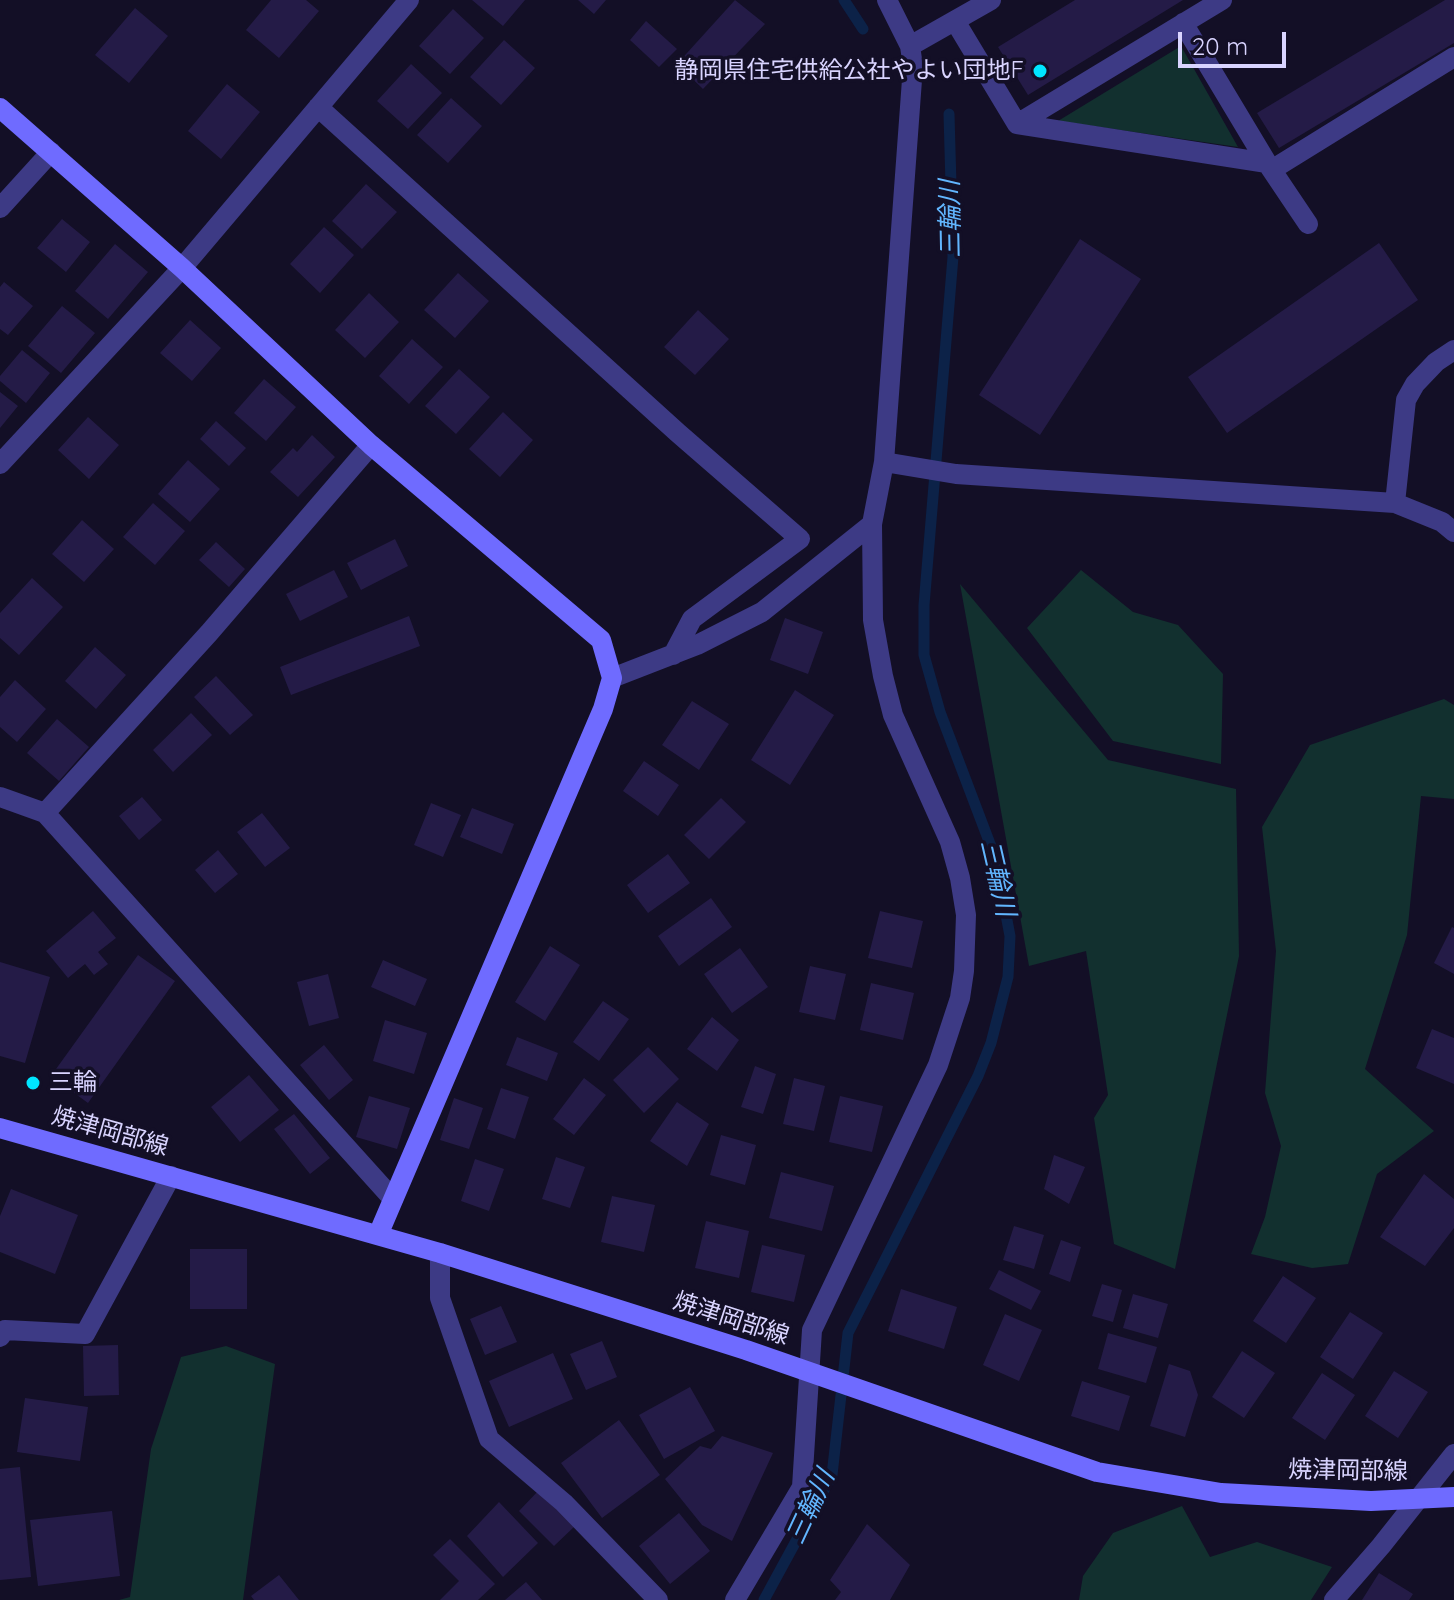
<!DOCTYPE html>
<meta charset="utf-8">
<style>
body{margin:0}
#map{position:relative;width:1454px;height:1600px;overflow:hidden;background:#130f26;font-family:Quicksand,sans-serif}
canvas{display:block}
.scale{position:absolute;left:1178px;top:32px;width:108px;height:36px;box-sizing:border-box;border:4px solid #d9d4ff;border-top:0;padding-left:10px;font-size:24px;line-height:28px;white-space:nowrap;color:#d9d4ff;-webkit-text-stroke:6px #130f26;paint-order:stroke}
</style>
<div id="map">
<canvas width="1454" height="1600"></canvas>
<div class="scale">20 m</div>
</div>
<script>
const c = document.querySelector('canvas').getContext('2d');
c.lineJoin = 'round';
function fillPath(path, color) { c.fillStyle = color; c.fill(path, 'evenodd'); }
const poly = rows => new Path2D(rows.map(r => 'M' + r).join(''));
function stroke(path, color, width, dash) { c.strokeStyle = color; c.lineWidth = width; c.lineCap = dash ? 'butt' : 'round'; c.setLineDash(dash || []); c.stroke(path); }
function label(font, color, halo, rows, align = 'center') {
  c.font = font + ' Quicksand,"Noto Sans JP",sans-serif'; c.lineWidth = 7; c.setLineDash([]); c.textBaseline = 'middle'; c.strokeStyle = halo; c.fillStyle = color; for (const [text, x, y, turn = 0] of rows) {
    c.save(); c.translate(x, y); c.rotate((+turn || 0) * Math.PI / 180); c.textAlign = isNaN(turn) ? turn : align; if (halo) c.strokeText(text, 0, 0); c.fillText(text, 0, 0); c.restore();
  }
}
fillPath(poly([
 [1181,46,1238,147,1058,121],
 [1081,570,1133,612,1178,625,1223,674,1221,764,1113,741,1027,628],
 [960,584,1108,760,1236,789,1239,956,1175,1269,1114,1244,1094,1118,1108,1095,1086,951,1029,966],
 [1444,699,1454,705,1454,799,1421,796,1407,935,1365,1069,1434,1131,1377,1174,1348,1264,1312,1268,1251,1254,1265,1217,1281,1146,1265,1093,1276,951,1262,827,1310,745],
 [226,1346,275,1364,243,1600,119,1600,130,1597,151,1449,181,1357],
 [1182,1506,1210,1557,1257,1542,1332,1567,1311,1600,1079,1600,1083,1576,1113,1533]
]), '#12302f');
stroke(poly([
 [844,0,863,29],
 [764,1600,832,1475,848,1333,978,1076,991,1043,1008,977,1010,936,995,857,940,712,924,655,924,605,953,257,949,114]
]), '#0c2248', 11);
fillPath(poly([
 [271,0,306,0,319,11,279,58,246,30],
 [472,0,525,0,503,26],
 [578,0,606,0,594,14],
 [735,0,765,24,703,89,677,64],
 [1075,0,1183,0,1028,95,998,47],
 [1445,0,1454,0,1454,43,1279,148,1257,113],
 [135,8,168,36,129,83,95,55],
 [453,9,484,38,450,74,419,46],
 [646,21,677,49,659,67,630,40],
 [504,40,535,68,501,105,470,77],
 [411,64,442,93,408,129,377,101],
 [227,84,260,112,221,159,188,131],
 [451,98,482,126,448,163,417,135],
 [366,184,397,212,362,249,332,221],
 [62,219,90,242,66,272,37,248],
 [324,227,354,255,320,293,290,264],
 [1080,239,1141,279,1040,435,979,395],
 [1379,243,1418,300,1227,433,1188,377],
 [115,244,148,272,108,319,75,291],
 [458,273,489,301,455,338,424,310],
 [4,282,33,306,8,335,0,329,0,287],
 [369,293,399,322,365,358,335,330],
 [62,306,95,333,61,373,28,346],
 [698,310,729,339,695,375,664,347],
 [190,320,221,348,192,381,160,353],
 [412,339,443,367,409,404,379,376],
 [22,350,50,373,26,403,0,381,0,376],
 [459,369,490,397,456,434,425,406],
 [264,379,296,407,266,441,234,413],
 [0,392,18,406,0,428],
 [503,412,533,440,500,477,469,449],
 [88,417,119,445,89,479,58,450],
 [216,421,246,448,229,466,200,439],
 [312,435,335,457,298,497,270,472,293,448,297,452],
 [188,460,220,489,190,522,158,494],
 [153,503,185,531,155,565,123,537],
 [82,520,114,549,84,582,52,554],
 [395,539,408,566,361,590,347,563],
 [216,542,245,569,229,587,199,560],
 [334,570,348,597,300,621,286,594],
 [32,578,63,607,19,655,0,638,0,613],
 [409,616,420,646,291,695,280,667],
 [785,618,823,632,808,674,770,660],
 [95,647,126,675,96,709,65,681],
 [216,676,253,715,230,735,194,697],
 [15,680,46,709,17,742,0,727,0,697],
 [795,690,834,715,790,785,751,760],
 [692,701,729,724,699,770,662,745],
 [191,713,212,735,173,772,153,750],
 [57,719,89,747,59,781,27,753],
 [644,761,679,785,658,816,623,791],
 [142,797,162,820,139,840,119,816],
 [721,798,746,822,709,859,684,835],
 [431,803,461,815,443,857,414,845],
 [472,808,514,824,502,854,460,837],
 [262,813,290,848,265,867,237,832],
 [218,850,238,874,215,893,195,870],
 [668,854,690,883,648,913,627,885],
 [711,898,732,927,679,966,658,936],
 [93,911,116,938,98,952,108,964,94,975,85,964,68,978,46,951],
 [880,911,923,921,912,968,868,958],
 [1452,927,1454,928,1454,974,1434,963],
 [550,946,580,965,545,1021,515,1002],
 [740,948,768,987,732,1013,704,974],
 [138,955,175,981,88,1103,51,1076],
 [383,960,427,979,415,1006,371,987],
 [0,962,50,977,25,1063,0,1056],
 [810,966,846,974,835,1020,799,1012],
 [328,974,339,1018,309,1026,297,982],
 [871,983,914,993,903,1040,860,1030],
 [603,1001,629,1019,599,1061,573,1042],
 [712,1017,739,1040,717,1071,687,1049],
 [385,1020,427,1033,414,1074,373,1061],
 [1432,1029,1454,1038,1454,1084,1416,1068],
 [517,1037,558,1053,547,1081,506,1065],
 [324,1045,353,1080,329,1100,300,1065],
 [648,1047,679,1079,644,1113,613,1080],
 [755,1066,776,1074,763,1114,741,1107],
 [249,1075,279,1110,240,1142,211,1107],
 [584,1078,606,1095,574,1135,553,1119],
 [794,1078,825,1086,814,1131,783,1124],
 [501,1088,529,1097,515,1139,487,1129],
 [369,1096,410,1108,397,1149,356,1137],
 [840,1096,883,1106,872,1152,829,1142],
 [454,1098,483,1108,469,1149,440,1140],
 [677,1102,709,1124,687,1166,650,1141],
 [294,1114,330,1158,310,1174,274,1129],
 [721,1135,756,1145,745,1185,710,1175],
 [1054,1155,1085,1167,1069,1204,1044,1189],
 [556,1157,585,1167,570,1208,542,1199],
 [475,1159,504,1169,489,1211,461,1201],
 [781,1172,834,1186,822,1231,769,1218],
 [1424,1174,1454,1199,1454,1228,1425,1266,1380,1237],
 [11,1189,78,1215,55,1274,0,1252,0,1216],
 [612,1196,655,1205,644,1252,601,1242],
 [706,1221,749,1231,739,1278,695,1268],
 [1014,1226,1044,1235,1034,1269,1003,1260],
 [1061,1240,1081,1247,1070,1282,1049,1274],
 [762,1245,805,1255,794,1302,751,1292],
 [190,1249,247,1249,247,1309,190,1309],
 [999,1270,1041,1291,1031,1310,989,1289],
 [1283,1276,1316,1298,1286,1343,1253,1321],
 [1102,1284,1122,1290,1113,1322,1092,1316],
 [901,1289,957,1307,944,1349,888,1331],
 [1133,1294,1168,1304,1158,1338,1123,1328],
 [501,1306,517,1342,485,1355,470,1319],
 [1350,1312,1383,1333,1353,1379,1320,1357],
 [1005,1314,1042,1330,1019,1381,983,1365],
 [1108,1333,1157,1347,1146,1383,1098,1369],
 [602,1341,617,1377,586,1390,570,1354],
 [118,1345,119,1395,84,1396,83,1346],
 [1242,1351,1275,1373,1244,1418,1212,1397],
 [553,1353,573,1399,509,1427,489,1381],
 [1169,1364,1190,1371,1198,1395,1185,1437,1150,1426],
 [1394,1371,1428,1392,1398,1438,1365,1416],
 [1322,1373,1355,1395,1325,1440,1292,1418],
 [1082,1381,1130,1396,1119,1431,1071,1416],
 [690,1387,715,1431,664,1459,639,1415],
 [25,1398,88,1407,80,1461,17,1452],
 [619,1420,660,1475,602,1518,561,1463],
 [722,1436,773,1453,732,1541,702,1525,665,1479,700,1446,711,1449],
 [20,1467,31,1577,0,1580,0,1469],
 [539,1490,575,1526,554,1546,519,1511],
 [499,1502,538,1543,503,1577,467,1536],
 [112,1511,120,1576,38,1586,30,1520],
 [679,1513,710,1551,670,1584,639,1546],
 [867,1524,910,1565,890,1600,835,1600,841,1592,830,1580],
 [450,1539,495,1584,478,1600,440,1600,459,1581,433,1555],
 [1379,1573,1413,1594,1409,1600,1362,1600],
 [279,1575,299,1600,254,1600,251,1596],
 [526,1582,542,1600,505,1600]
]), '#241b47');
stroke(poly([
 [955,21,1017,124],
 [1183,23,1267,163,1308,224],
 [910,46,991,0],
 [318,107,678,433,800,539,692,619,673,655],
 [1017,124,1267,163],
 [1017,124,1222,0],
 [1273,169,1454,57],
 [0,208,51,152],
 [884,462,956,474,1395,503,1442,522,1454,532],
 [0,464,182,268,409,0],
 [1395,503,1406,400,1415,384,1436,362,1454,350],
 [612,678,697,645,762,612,872,524],
 [0,797,45,813,393,1199],
 [45,813,209,633,371,445],
 [440,1253,440,1298,489,1439,564,1503,658,1600],
 [0,1337,5,1330,85,1334,171,1176],
 [735,1600,802,1487,812,1330,938,1065,960,998,964,971,966,915,960,878,950,842,893,715,883,676,873,620,872,524,884,462,913,66,910,46,887,0],
 [1334,1600,1381,1546,1454,1454]
]), '#3d3a85', 20);
stroke(poly([
 [0,108,182,268,371,445,601,640,612,678,603,709,378,1235],
 [0,1128,440,1253,746,1350,1097,1472,1221,1493,1371,1501,1454,1497]
]), '#6f6bff', 20);
for (const [x, y, r, color] of [
 [1040,71,8,"#00e5ff"],
 [33,1083,8,"#00e5ff"]
]) { const dot = new Path2D(); dot.arc(x, y, r, 0, 2 * Math.PI); c.fillStyle = color; c.fill(dot); stroke(dot, '#130f26', 3); }
label('24px', '#d9d4ff', '#130f26', [
 ["静岡県住宅供給公社やよい団地F",1024,71],
 ["三輪",49,1083,"left"]
], 'right');
label('24px', '#d9d4ff', '#130f26', [
 ["焼津岡部線",110,1132,16],
 ["焼津岡部線",731,1319,18],
 ["焼津岡部線",1348,1471,1]
]);
label('italic 26px', '#62b6ff', '#130f26', [
 ["三輪川",951,219,-91],
 ["三輪川",997,878,77],
 ["三輪川",811,1507,-65]
]);
</script>
